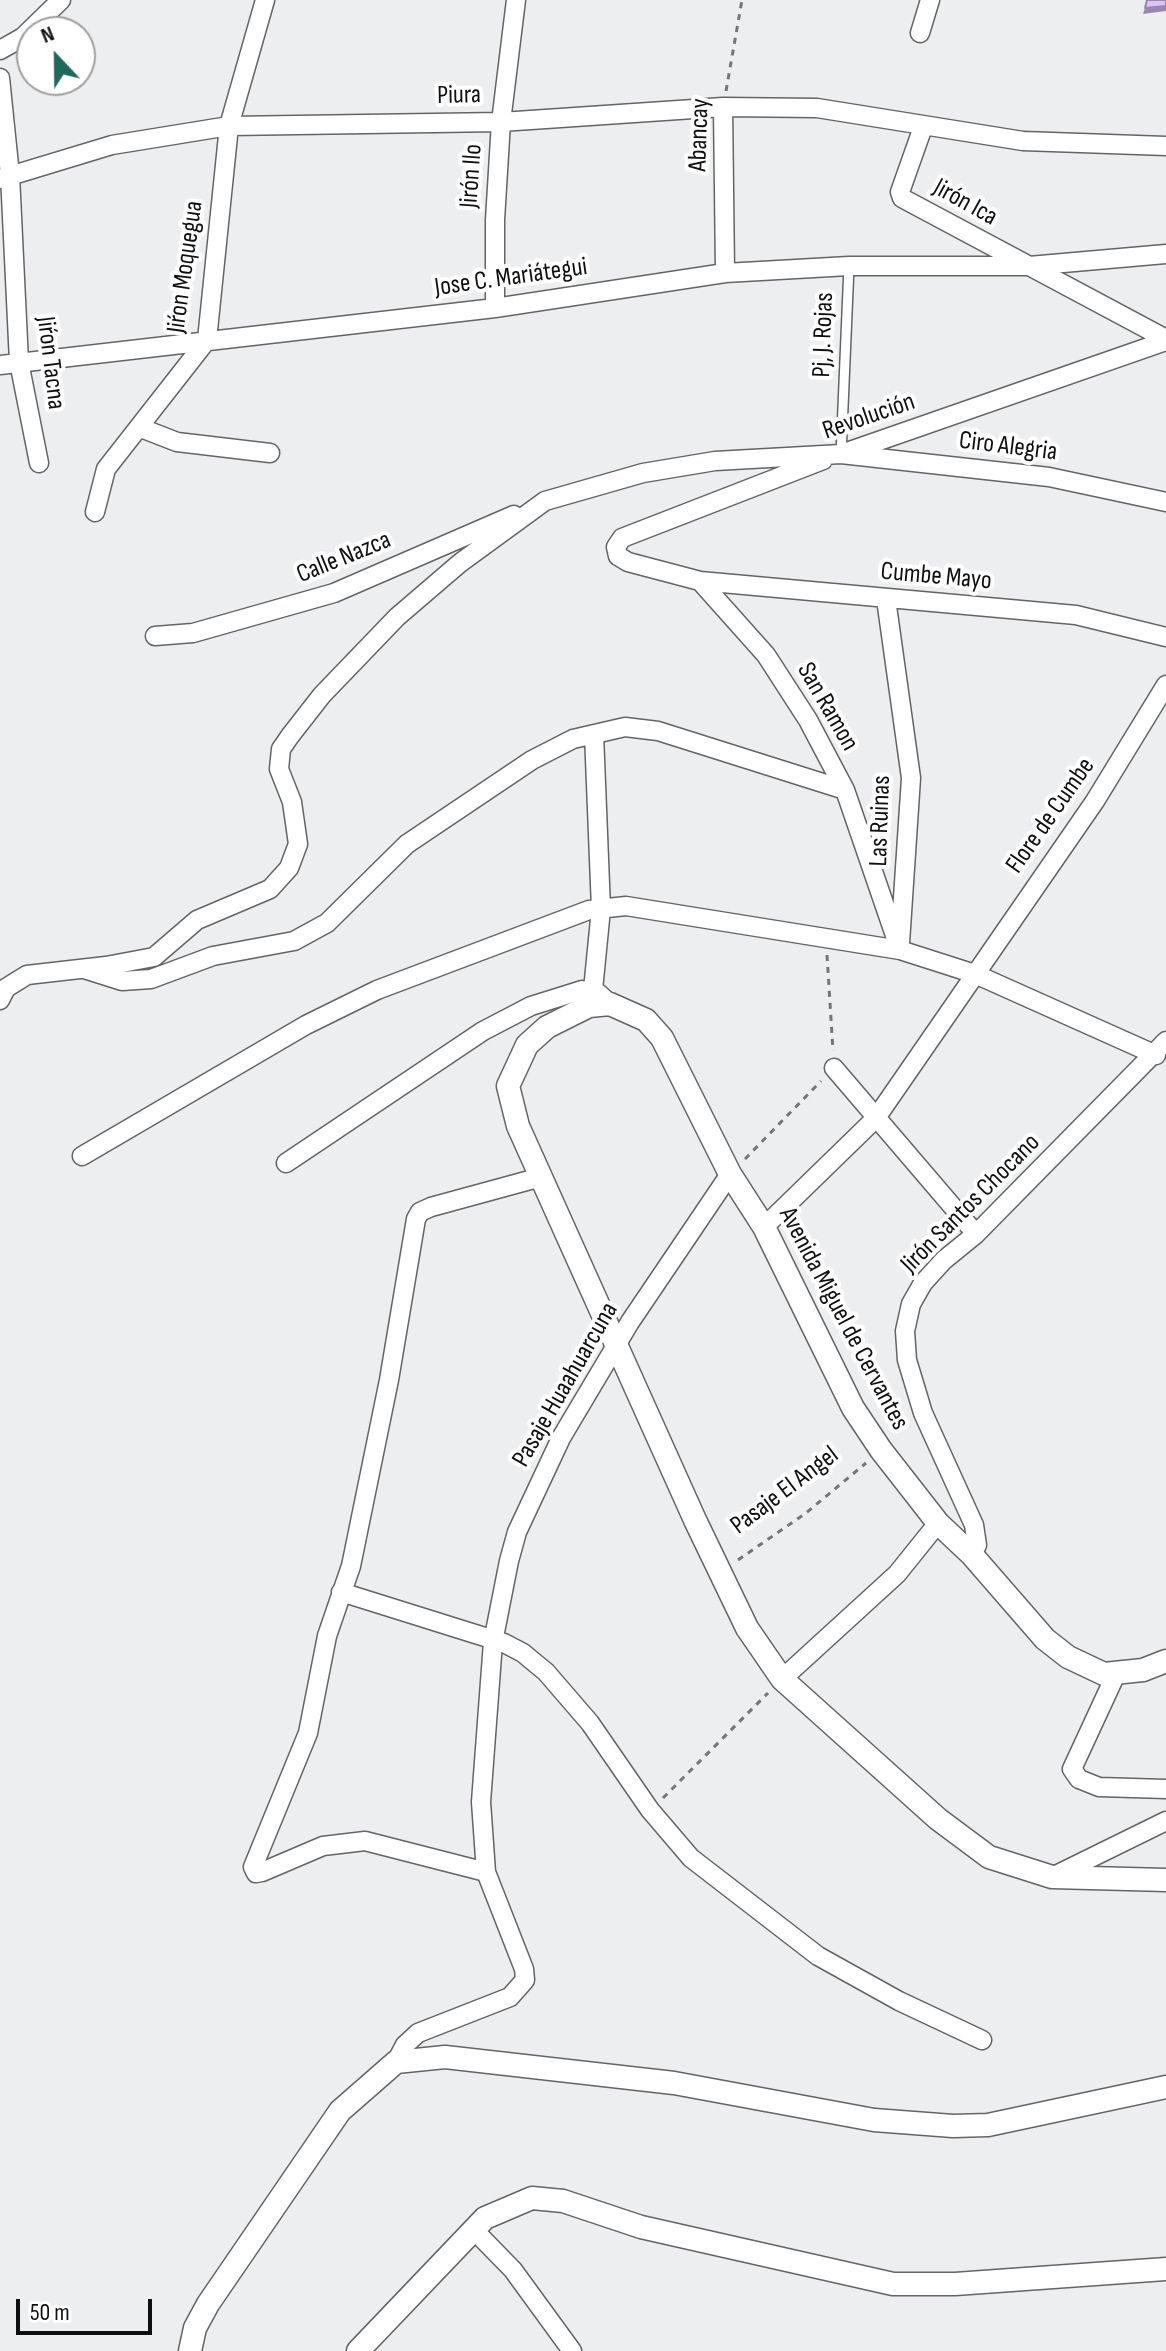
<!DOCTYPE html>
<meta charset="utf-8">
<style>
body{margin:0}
#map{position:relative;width:1166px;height:2351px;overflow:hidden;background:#edeef0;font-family:"Sofia Sans Condensed",sans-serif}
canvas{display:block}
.north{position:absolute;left:16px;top:16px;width:80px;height:80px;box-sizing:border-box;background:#fff;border:2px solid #9f9f9f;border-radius:50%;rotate:338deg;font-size:22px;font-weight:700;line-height:32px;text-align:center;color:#0f0f0f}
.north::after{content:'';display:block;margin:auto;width:28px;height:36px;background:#21685c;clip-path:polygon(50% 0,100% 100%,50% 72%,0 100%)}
.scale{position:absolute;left:16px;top:2299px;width:136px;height:36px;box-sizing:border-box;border:4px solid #0f0f0f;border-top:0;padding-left:10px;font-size:24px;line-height:28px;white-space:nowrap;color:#0f0f0f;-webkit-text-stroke:6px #fff;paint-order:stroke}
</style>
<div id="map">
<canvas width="1166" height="2351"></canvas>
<div class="north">N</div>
<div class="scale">50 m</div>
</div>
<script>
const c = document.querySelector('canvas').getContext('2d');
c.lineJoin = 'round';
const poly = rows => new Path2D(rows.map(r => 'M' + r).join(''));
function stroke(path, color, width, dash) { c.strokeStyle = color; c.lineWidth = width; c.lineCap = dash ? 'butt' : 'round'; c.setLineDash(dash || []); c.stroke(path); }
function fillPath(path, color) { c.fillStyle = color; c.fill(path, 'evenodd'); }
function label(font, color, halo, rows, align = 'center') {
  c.font = font + ' "Sofia Sans Condensed",sans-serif'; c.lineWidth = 8; c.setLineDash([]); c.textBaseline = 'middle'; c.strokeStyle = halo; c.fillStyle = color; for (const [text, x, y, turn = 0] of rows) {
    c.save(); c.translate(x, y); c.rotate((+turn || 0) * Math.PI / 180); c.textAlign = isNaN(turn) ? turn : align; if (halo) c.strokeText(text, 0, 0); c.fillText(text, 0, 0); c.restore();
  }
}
const service = poly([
 [841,454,849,266]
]);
const minor = poly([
 [920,33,930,0],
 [0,50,23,37,61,0],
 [0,78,10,175,19,362,39,463],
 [723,107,725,273],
 [923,127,900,192,902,198,1166,339],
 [0,179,112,145,229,126,501,122,723,107,817,108,1023,141,1166,146],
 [495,308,495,220,501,122,516,0],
 [0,365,495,308,725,273,849,266,1029,266,1166,254],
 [141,428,177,442,270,453],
 [847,452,1166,341],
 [823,460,622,538,616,547,618,556,628,562,700,581,766,655,808,720,845,790,900,950],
 [95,512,106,469,207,340,229,126,265,0],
 [700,581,1076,615,1166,637],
 [886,599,911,778,900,943],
 [155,636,193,633,334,593,514,515],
 [84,969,122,981,151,979,213,956,294,941,327,923,407,844,532,760,573,739,625,727,658,731,845,790],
 [593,990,601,909,594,734],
 [0,1000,6,988,27,975,106,966,154,957,197,920,270,889,289,868,298,844,292,802,279,769,281,749,290,736,322,695,397,617,460,563,545,501,643,473,715,461,841,454,1049,477,1166,502],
 [834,1068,976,1234],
 [82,1156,306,1025,377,990,589,910,626,906,900,950,975,974,1156,1055],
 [286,1163,483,1031,531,1006,582,990,598,993,610,1004],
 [764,1227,876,1118,1095,801,1166,685],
 [972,1555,977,1545,974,1525,923,1413,907,1360,905,1331,911,1304,923,1283,944,1260,976,1234,1166,1041],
 [341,1592,504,1643,523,1653,546,1672,590,1723,650,1810,691,1858,818,1956,899,2001,982,2040],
 [1116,1674,1072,1769,1079,1779,1099,1787,1166,1789],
 [782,1679,897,1574,938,1523],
 [486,1872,365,1841,323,1846,262,1872,256,1873,253,1867,308,1733,327,1636,351,1566,389,1380,416,1219,420,1212,431,1207,541,1177],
 [1054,1876,1166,1821],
 [396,2062,405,2045,418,2033,510,1997,525,1980,524,1969,486,1872,481,1802,493,1642,509,1561,517,1532,561,1438,630,1322,730,1174],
 [473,2229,513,2270,572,2351]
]);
const tertiary = poly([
 [1166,1661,1143,1670,1104,1674,1068,1657,1045,1639,972,1555,938,1523,881,1450,853,1408,764,1227,730,1174,662,1038,646,1020,610,1004,589,1006,547,1027,527,1045,508,1086,518,1126,695,1520,747,1628,782,1679,938,1819,989,1857,1052,1877,1166,1880],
 [190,2351,195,2328,208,2304,340,2111,396,2062,445,2057,674,2083,874,2120,953,2126,988,2125,1166,2087],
 [358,2351,485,2218,532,2198,563,2201,641,2227,893,2284,955,2284,1166,2269]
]);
stroke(service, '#636465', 12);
stroke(minor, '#636465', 21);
stroke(tertiary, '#636465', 25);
stroke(poly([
 [726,91,742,0],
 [827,955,833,1051],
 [745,1159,821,1081],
 [738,1560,806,1513,866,1463],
 [663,1798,768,1693]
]), '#757677', 3, [6, 6]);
stroke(service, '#fff', 9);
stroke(minor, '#fff', 18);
stroke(tertiary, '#fff', 22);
fillPath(poly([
 [1166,6,1166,11,1143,14,1145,8]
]), '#9a87af');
const building = poly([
 [1147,0,1166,0,1166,6,1145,8,1147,0]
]);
fillPath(building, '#dcc1fa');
stroke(building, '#9a87af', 2);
label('26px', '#0f0f0f', '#fff', [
 ["Piura",459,96,-1],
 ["Abancay",700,135,-88],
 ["Jirón Ilo",472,176,-86],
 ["Jirón Ica",965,203,29],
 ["Jiŕon Moquegua",186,267,-82],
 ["Jose C. Mariátegui",511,278,-8],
 ["Pj, J. Rojas",824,335,-88],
 ["Jiŕon Tacna",50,363,83],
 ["Revolución",869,417,-19],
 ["Ciro Alegria",1008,447,7],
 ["Calle Nazca",344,558,-22],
 ["Cumbe Mayo",936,577,5],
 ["San Ramon",827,707,60],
 ["Flore de Cumbe",1051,816,-55],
 ["Las Ruinas",881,821,-88],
 ["Jirón Santos Chocano",971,1204,-45],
 ["Avenida Miguel de Cervantes",843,1319,62],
 ["Pasaje Huaahuarcuna",566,1385,-60],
 ["Pasaje El Angel",785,1491,-37]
]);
</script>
